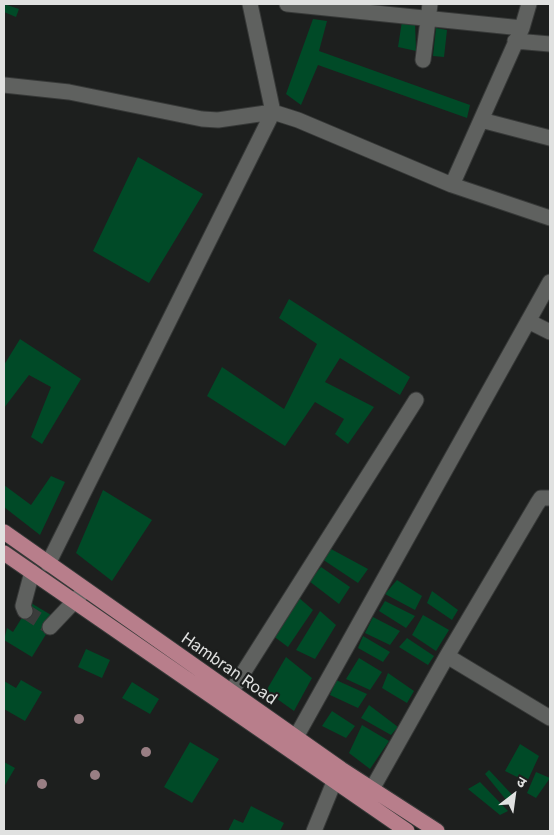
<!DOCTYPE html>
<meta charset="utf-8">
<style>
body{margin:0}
#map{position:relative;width:554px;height:835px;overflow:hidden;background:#1d1f1e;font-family:Inter,"Noto Sans Devanagari",sans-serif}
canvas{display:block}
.frame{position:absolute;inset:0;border:5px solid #e0e1e0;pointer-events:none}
.north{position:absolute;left:489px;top:770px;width:50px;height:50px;-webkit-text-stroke:4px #1d1f1e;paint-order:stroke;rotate:30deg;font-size:14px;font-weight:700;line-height:20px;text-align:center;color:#e0e1e0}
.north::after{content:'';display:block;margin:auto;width:18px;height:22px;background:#e0e1e0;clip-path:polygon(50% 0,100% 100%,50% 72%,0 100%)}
</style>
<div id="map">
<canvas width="554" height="835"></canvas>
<div class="frame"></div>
<div class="north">उ</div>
</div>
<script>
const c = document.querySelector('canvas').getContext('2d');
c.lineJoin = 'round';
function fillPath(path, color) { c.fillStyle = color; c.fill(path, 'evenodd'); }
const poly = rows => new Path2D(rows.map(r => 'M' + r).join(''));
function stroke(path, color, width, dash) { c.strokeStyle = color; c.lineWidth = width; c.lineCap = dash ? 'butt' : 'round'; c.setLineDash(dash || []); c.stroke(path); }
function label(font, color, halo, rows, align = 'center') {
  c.font = font + ' Inter,sans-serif'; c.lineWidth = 4.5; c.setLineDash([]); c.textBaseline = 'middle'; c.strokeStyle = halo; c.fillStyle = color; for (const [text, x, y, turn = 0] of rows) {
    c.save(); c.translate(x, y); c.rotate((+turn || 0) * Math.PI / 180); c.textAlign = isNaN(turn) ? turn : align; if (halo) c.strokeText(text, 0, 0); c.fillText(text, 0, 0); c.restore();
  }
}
fillPath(poly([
 [4,4,19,9,16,17,4,12],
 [313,19,327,21,319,51,470,105,467,118,318,65,301,105,286,94],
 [402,21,415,22,416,51,398,47],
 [436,28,447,30,444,57,433,56],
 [138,157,203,194,149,283,93,251],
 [289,299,410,377,400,395,340,358,325,382,374,407,348,444,335,434,344,419,315,402,285,446,207,396,222,367,284,409,317,344,279,318],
 [20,339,81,379,42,444,31,437,51,387,29,375,4,408,4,365],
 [51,476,65,482,40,535,4,507,4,485,31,505],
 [103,490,152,520,112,581,76,553],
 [331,549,368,569,358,583,322,559],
 [321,567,350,587,339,604,309,581],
 [397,580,422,596,415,610,385,594],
 [432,591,458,610,452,620,427,603],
 [298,597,313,610,288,647,272,635],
 [385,601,415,616,406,628,379,611],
 [31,603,56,618,32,657,4,640,7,628,13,632],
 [320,611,336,625,315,659,296,650],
 [423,615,449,630,436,651,412,635],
 [373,617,400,631,390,645,365,633],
 [363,636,390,652,383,662,358,648],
 [407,638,434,656,428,665,399,647],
 [86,649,110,660,102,678,78,667],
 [286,657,312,678,294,711,266,691],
 [359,658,382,672,370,690,346,679],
 [388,673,414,691,407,703,382,688],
 [21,680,42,692,25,721,4,709,4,681,16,688],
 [336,680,367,694,358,708,330,695],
 [132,682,159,699,150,714,122,698],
 [369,705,398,727,391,735,361,718],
 [332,711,355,726,346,738,322,726],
 [362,725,389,741,370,769,349,753],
 [190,742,219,759,192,803,164,787],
 [520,744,539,756,527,782,505,771],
 [4,762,15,768,4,787],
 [489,770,516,799,507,801,485,774],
 [536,772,550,778,536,798,527,793],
 [480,782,508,811,500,815,468,789],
 [251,806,284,823,280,831,228,831,234,819,243,823]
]), '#004a27');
stroke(poly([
 [25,611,50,627]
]), '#3a3c3b', 15, [15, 8]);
const minor = poly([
 [287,4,522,28],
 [515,41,550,44],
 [423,60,430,4],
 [4,85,69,92,202,119,218,120,273,112,298,120,452,185,550,218],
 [481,120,550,138],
 [452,185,522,28,529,4],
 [528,321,550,332],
 [48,564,273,112,250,4],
 [25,611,23,606,32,572],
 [50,627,85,590],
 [447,656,550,718],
 [231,692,416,400],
 [296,737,550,282],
 [372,789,447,656,537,504,541,498,550,498],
 [314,831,334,782]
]);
const major = poly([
 [4,532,341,769,437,831],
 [4,553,407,831]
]);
stroke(minor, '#373938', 17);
stroke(major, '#373938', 17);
stroke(minor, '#5f615f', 15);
stroke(major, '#b87e8b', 15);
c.fillStyle = '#997f84';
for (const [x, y] of [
 [79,719],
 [146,752],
 [95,775],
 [42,784]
]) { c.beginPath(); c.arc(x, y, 5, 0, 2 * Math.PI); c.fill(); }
label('16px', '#e0e1e0', '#1d1f1e', [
 ["Hambran Road",229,669,35]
]);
</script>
